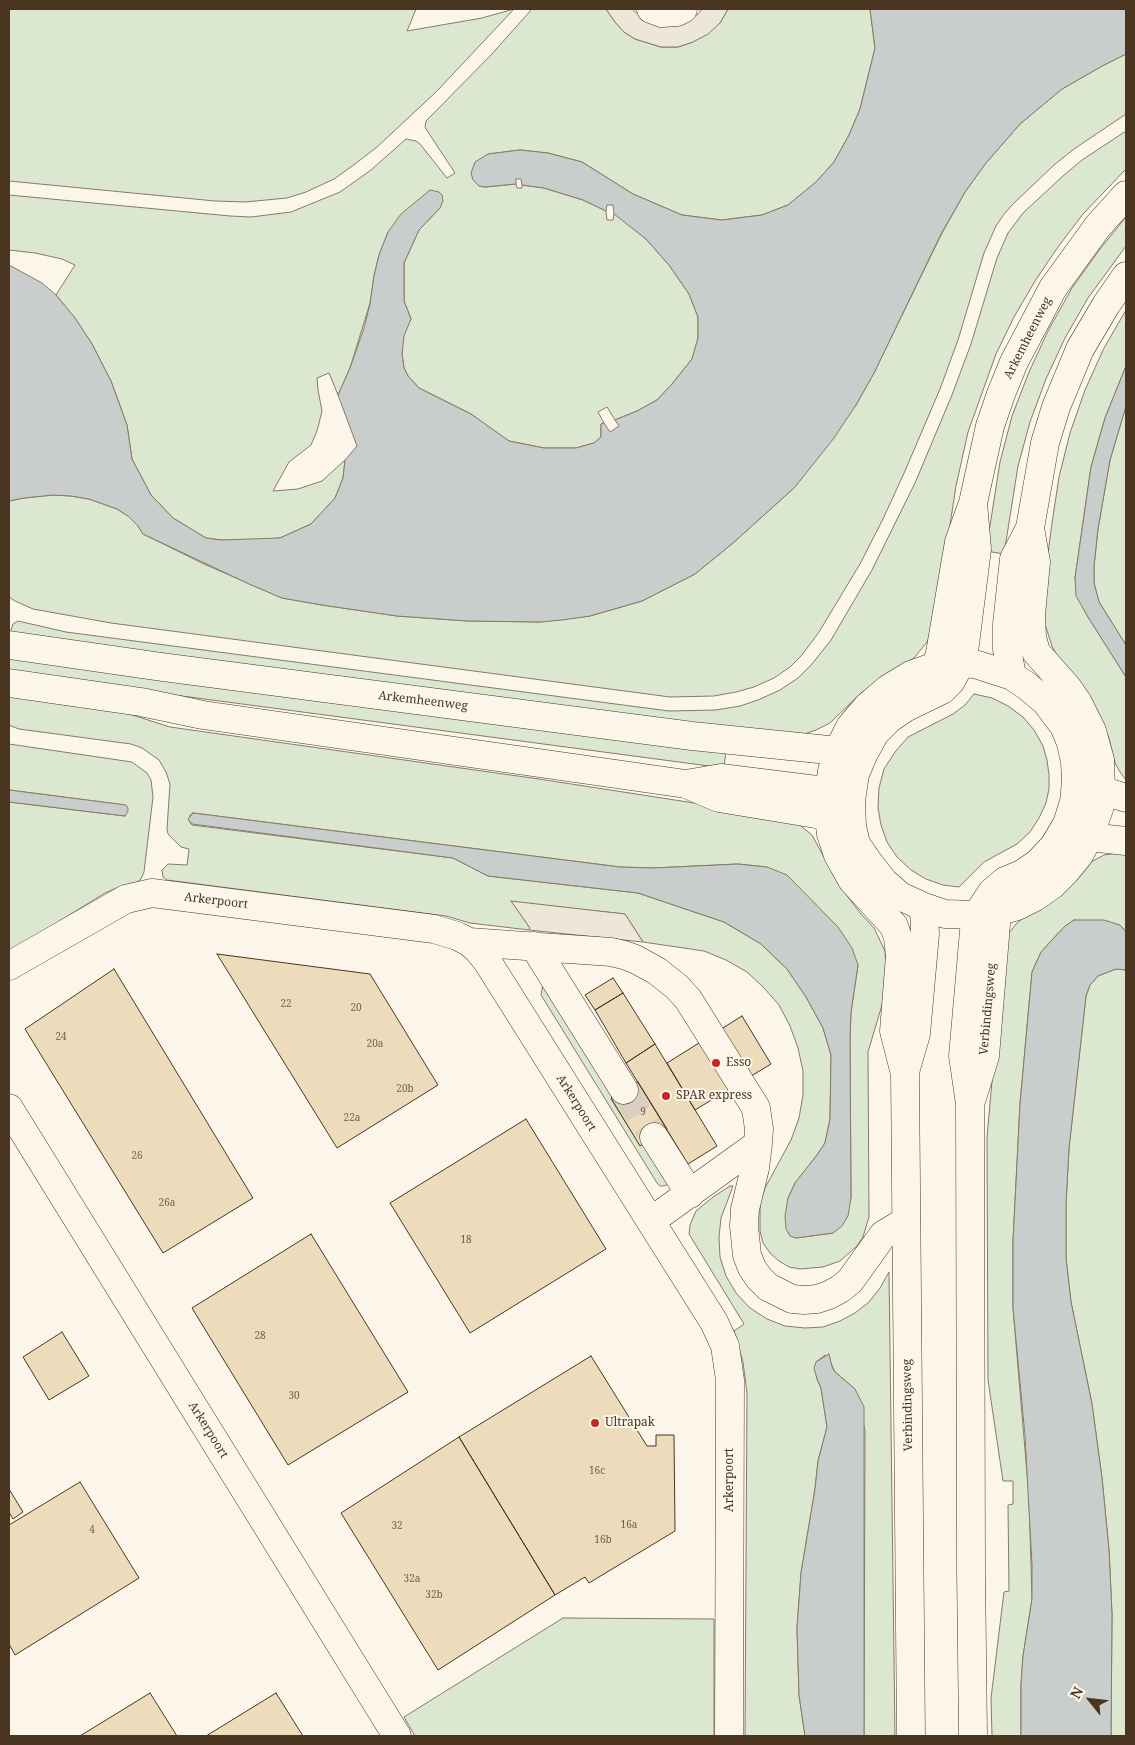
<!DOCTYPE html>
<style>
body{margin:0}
#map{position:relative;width:1135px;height:1745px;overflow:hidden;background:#fbf6e9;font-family:"Noto Serif",serif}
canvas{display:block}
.frame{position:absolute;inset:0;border:10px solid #4a3520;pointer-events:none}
.north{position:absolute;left:1065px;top:1675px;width:50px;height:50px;-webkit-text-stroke:4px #fbf6e9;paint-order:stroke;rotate:299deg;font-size:14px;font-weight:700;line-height:20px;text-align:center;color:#4a3520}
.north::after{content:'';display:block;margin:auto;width:18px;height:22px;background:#4a3520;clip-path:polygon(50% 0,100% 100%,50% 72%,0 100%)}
</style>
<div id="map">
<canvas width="1135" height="1745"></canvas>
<div class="frame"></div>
<div class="north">N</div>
</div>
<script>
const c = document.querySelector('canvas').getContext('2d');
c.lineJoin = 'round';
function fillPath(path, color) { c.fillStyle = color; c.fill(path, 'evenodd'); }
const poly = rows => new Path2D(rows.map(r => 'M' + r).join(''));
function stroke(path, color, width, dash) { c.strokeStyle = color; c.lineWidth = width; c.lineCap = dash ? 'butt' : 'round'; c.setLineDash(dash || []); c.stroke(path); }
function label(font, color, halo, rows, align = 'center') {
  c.font = font + ' "Noto Serif",serif'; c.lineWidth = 4; c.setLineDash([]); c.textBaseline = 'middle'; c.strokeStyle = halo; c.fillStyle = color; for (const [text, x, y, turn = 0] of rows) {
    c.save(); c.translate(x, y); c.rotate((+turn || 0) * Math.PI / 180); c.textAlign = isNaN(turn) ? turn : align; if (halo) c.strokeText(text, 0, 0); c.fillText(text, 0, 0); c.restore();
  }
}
const green = poly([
 [9,9,416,9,407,31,482,18,514,9,437,91,377,147,355,164,334,179,306,192,287,198,245,202,215,201,9,181,9,9],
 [532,9,606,9,615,22,624,32,635,39,661,47,678,47,693,42,720,23,728,9,870,9,875,48,860,109,849,135,834,162,816,182,788,205,762,215,722,220,682,215,633,194,582,162,548,153,520,150,488,154,479,186,485,187,516,184,517,188,522,188,522,185,544,188,583,200,606,211,607,220,613,220,614,214,618,216,646,239,669,265,689,294,698,317,698,338,692,359,672,384,657,400,637,411,615,420,607,407,598,412,604,423,601,424,601,437,594,443,576,448,544,448,509,441,471,414,419,388,408,376,404,368,402,354,403,336,411,319,404,301,404,263,419,230,440,208,430,190,388,232,379,255,374,276,370,303,350,368,338,395,329,373,317,378,318,390,322,411,317,431,311,445,289,462,273,491,298,489,322,481,345,460,343,478,335,498,311,524,280,538,250,540,221,540,206,538,173,518,151,495,132,459,127,425,111,381,92,344,75,318,56,295,75,265,62,259,35,253,9,250,9,195,230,216,251,217,291,212,340,192,371,170,406,139,416,141,420,144,447,178,455,173,428,132,425,127,426,121,491,55,532,9],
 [1126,54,1126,114,1074,149,1054,165,1014,203,1004,214,996,226,984,253,958,340,940,389,905,471,883,519,860,564,819,632,802,655,790,667,774,678,754,687,736,692,714,696,670,697,111,623,33,609,15,601,9,597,9,501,24,498,53,495,71,496,89,499,117,509,128,516,138,526,143,534,204,564,282,598,322,605,397,616,468,621,540,622,590,616,642,601,695,574,733,543,795,487,856,405,874,373,941,235,965,192,986,163,1020,124,1062,89,1104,65,1126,54],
 [1126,131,1126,169,1083,214,1058,247,1035,281,1014,317,996,354,968,432,956,486,934,629,927,642,914,658,874,683,861,693,830,723,816,730,804,734,790,736,9,636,13,624,18,621,66,632,669,711,716,710,740,706,758,700,780,690,798,678,812,664,831,640,872,570,915,483,952,395,971,344,997,258,1008,233,1023,213,1063,176,1082,160,1126,131],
 [1126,217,1126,246,1088,298,1065,338,1046,379,1030,422,1018,466,1004,554,986,551,1000,462,1012,416,1029,372,1049,329,1072,288,1100,249,1126,217],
 [1126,310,1126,366,1105,418,1091,467,1075,578,1077,596,1088,617,1126,677,1126,780,1120,772,1115,763,1109,738,1097,710,1090,697,1060,662,1052,646,1044,621,1044,584,1052,523,1059,477,1070,433,1085,390,1104,348,1126,310],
 [1126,406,1126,645,1099,602,1094,583,1094,566,1098,529,1110,460,1126,406],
 [9,655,726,750,724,768,9,673,9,655],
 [9,693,98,704,170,727,539,779,785,817,796,822,812,835,839,885,861,914,874,928,885,951,887,980,885,995,868,1052,869,1217,863,1237,857,1246,840,1261,823,1267,800,1269,789,1267,779,1261,770,1253,763,1243,760,1231,760,1203,765,1188,791,1140,799,1118,803,1095,803,1071,798,1048,790,1026,779,1005,764,988,747,972,726,960,704,951,643,942,625,914,512,902,530,928,529,930,470,923,446,916,167,880,163,877,162,870,168,864,187,865,189,849,181,847,168,834,167,829,170,784,166,772,159,760,142,748,131,744,19,729,11,726,9,724,9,693],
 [193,813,620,867,653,868,738,864,767,867,858,965,851,1012,850,1039,851,1198,833,1233,796,1238,788,1198,795,1183,817,1155,825,1143,830,1119,831,1055,823,1028,806,997,787,969,761,944,724,922,638,893,488,876,453,858,192,825,189,821,190,815,193,813],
 [974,694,992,698,1008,706,1023,717,1034,730,1043,746,1047,760,1049,775,1049,789,1046,803,1039,818,1030,832,1017,844,984,862,959,887,943,885,926,879,911,870,897,857,887,842,881,825,878,808,879,788,884,769,895,752,908,737,953,714,965,705,974,694],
 [9,744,132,762,147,773,151,780,153,797,144,872,141,879,137,882,119,887,105,893,9,952,9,802,125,816,125,805,9,790,9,744],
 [1126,852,1126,932,1120,925,1074,920,1064,927,1041,952,1032,972,1020,1104,1013,1241,1013,1308,1029,1497,1032,1599,1023,1656,1021,1684,1021,1736,992,1736,991,1698,1004,1592,1009,1591,1008,1505,1013,1504,1013,1481,1003,1481,988,1380,987,1137,1004,949,1009,933,1016,924,1089,863,1104,855,1126,852],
 [1116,969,1126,970,1126,1736,1111,1736,1112,1614,1109,1550,1102,1478,1092,1404,1071,1302,1066,1258,1066,1204,1069,1148,1086,996,1090,985,1098,976,1116,969],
 [543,983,617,1094,611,1099,640,1145,646,1141,669,1184,664,1186,660,1186,657,1183,541,995,543,983],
 [730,1186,733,1186,721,1218,719,1237,720,1257,726,1276,736,1293,750,1308,767,1319,785,1326,805,1328,823,1327,840,1321,855,1313,869,1302,880,1288,889,1272,895,1736,864,1736,865,1430,855,1389,835,1372,830,1361,825,1355,816,1362,817,1379,821,1388,827,1427,818,1461,815,1489,801,1573,797,1628,799,1695,805,1736,745,1736,747,1393,743,1362,734,1331,744,1324,689,1234,690,1225,696,1211,713,1197,730,1186],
 [563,1618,714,1619,714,1736,415,1736,404,1717,563,1618]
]);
fillPath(green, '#dce7d0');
stroke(green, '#887966', 1);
const parking = poly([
 [606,9,632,9,644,19,684,22,697,15,702,9,728,9,720,23,708,34,693,42,678,47,661,47,635,39,624,32,615,22,606,9],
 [511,901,625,914,643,942,529,930,530,928,511,901]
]);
fillPath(parking, '#ede7d9');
stroke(parking, '#887966', 1);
const water = poly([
 [870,9,1126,9,1126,54,1104,65,1062,89,1020,124,986,163,965,192,941,234,874,373,856,405,834,438,795,487,733,543,695,574,642,601,590,616,562,620,541,622,468,621,397,616,322,605,282,598,249,584,143,534,138,526,128,516,117,509,89,499,71,496,53,495,24,498,9,501,9,265,42,283,56,295,75,318,92,344,111,381,127,425,132,459,151,495,173,518,206,538,221,540,280,538,311,524,335,498,343,478,345,460,357,446,338,395,350,368,364,328,370,304,374,276,379,255,388,232,401,214,430,190,439,192,442,195,443,201,440,208,419,230,404,263,404,301,411,319,404,336,402,354,404,368,408,376,419,388,471,414,509,441,544,448,576,448,594,443,601,437,601,424,604,423,610,432,619,426,615,420,637,411,657,400,672,384,692,359,698,338,698,317,689,294,669,265,646,239,614,214,613,205,607,205,606,211,583,200,544,188,522,185,521,179,516,179,516,184,485,187,479,186,473,180,471,173,475,162,488,154,520,150,548,153,582,162,633,194,682,215,722,220,762,215,788,205,816,182,834,162,849,135,860,109,875,48,870,9],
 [1126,366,1126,406,1110,460,1098,529,1094,566,1094,583,1099,602,1126,645,1126,677,1088,617,1076,596,1075,578,1091,467,1105,418,1126,366],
 [9,790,126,805,128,808,128,811,125,816,9,802,9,790],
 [193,813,620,867,653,868,738,864,767,867,787,875,838,927,852,948,858,965,851,1012,850,1039,851,1198,848,1216,842,1226,833,1233,796,1238,790,1236,786,1229,785,1216,788,1198,795,1183,817,1155,825,1143,830,1119,831,1055,823,1028,806,997,787,969,761,944,724,922,638,893,488,876,453,858,192,824,188,819,193,813],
 [1074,920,1104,920,1120,925,1126,932,1126,970,1116,969,1098,976,1090,985,1086,996,1069,1148,1066,1204,1066,1258,1071,1302,1092,1404,1102,1478,1109,1550,1112,1614,1111,1736,1021,1736,1021,1684,1023,1656,1032,1599,1032,1565,1025,1436,1013,1308,1013,1241,1020,1104,1032,972,1041,952,1064,927,1074,920],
 [829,1354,832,1367,835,1372,855,1389,864,1407,864,1736,805,1736,799,1695,797,1628,801,1573,815,1489,818,1461,827,1427,821,1388,817,1379,814,1368,816,1362,829,1354]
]);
fillPath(water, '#c9cecd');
stroke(water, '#887966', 1);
const building = poly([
 [217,954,370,974,438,1085,337,1148,217,954],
 [114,969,253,1198,163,1253,25,1029,114,969],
 [613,978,623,993,595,1010,585,995,613,978],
 [623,993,655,1044,626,1063,595,1010,623,993],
 [742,1016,771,1064,695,1110,667,1063,742,1016],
 [655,1044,717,1146,688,1164,626,1063,655,1044],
 [638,1082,667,1129,640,1146,611,1098,638,1082],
 [526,1119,606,1249,470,1333,390,1203,526,1119],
 [311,1234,408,1392,288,1465,192,1308,311,1234],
 [62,1332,89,1376,49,1400,23,1357,62,1332],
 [591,1356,647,1446,656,1446,656,1435,674,1435,675,1531,589,1583,585,1577,555,1595,459,1437,591,1356],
 [459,1437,555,1595,438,1670,341,1513,459,1437],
 [80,1482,139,1578,15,1655,9,1644,9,1525,80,1482],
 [9,1489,23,1512,13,1519,9,1512,9,1489],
 [150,1693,177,1736,80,1736,150,1693],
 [276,1693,303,1736,206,1736,276,1693]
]);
fillPath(building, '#ecdcbc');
stroke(building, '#4a3520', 1);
stroke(poly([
 [624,1090,654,1137]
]), '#d8cfc1', 28, [28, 14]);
const minor = poly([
 [651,9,662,13,677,12,683,9],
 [1101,790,1126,798],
 [1089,837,1126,841],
 [469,942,611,952,624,955,635,959,657,971,677,987,688,999,756,1108,759,1129,758,1144,755,1168,745,1209,744,1226,747,1255,752,1268,759,1278,768,1287,792,1299,804,1300,817,1299,829,1295,840,1289,850,1281,883,1235,906,1221],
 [534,946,624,1090],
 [9,966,126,899,152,893,434,929,457,936,469,942,477,949,487,961,714,1322,725,1346,730,1380,729,1736],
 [9,1108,397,1736],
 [654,1137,690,1194],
 [651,1221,758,1144]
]);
const major = poly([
 [973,503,977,549,964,652,961,662,951,681,942,690,905,708,889,719,875,733,863,755,855,774,851,801,852,826,856,844,869,863,884,882,900,896,924,907,945,914,977,915,997,912,1017,906,1035,897,1052,885,1066,871,1079,855,1089,837,1100,806,1101,790,1100,760,1092,731,1078,703,1067,687,1036,652,1032,637,1031,615,1036,562,1030,528],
 [9,645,162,667,692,736,838,751],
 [936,666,940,653,959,542,973,503,990,426,1001,394,1014,362,1053,288,1098,226,1126,195],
 [1012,676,1007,649,1007,624,1014,559,1030,528,1045,443,1056,407,1080,349,1106,305,1126,276],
 [9,683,141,702,203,715,686,784,719,798,816,814,829,818],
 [686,784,721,778,817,790,846,800],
 [905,1072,916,1034,925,934,924,907],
 [972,1098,985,1056,997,912],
 [911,1736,905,1074,894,1031,900,956,898,938,894,926,852,880,838,855,831,834,829,818,829,794,832,771,838,751,850,727,867,707,888,689,911,675,936,666,961,662,978,665,1012,676,1027,686,1046,702,1064,726,1071,743,1075,762,1076,781,1074,802,1067,824,1054,846,1038,863,1022,874,1005,881,992,892,977,915,974,931,963,1056,970,1104,971,1569,973,1736]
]);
stroke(minor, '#4a3520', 29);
stroke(major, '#4a3520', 29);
stroke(minor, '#fbf6e9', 28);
stroke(major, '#fbf6e9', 28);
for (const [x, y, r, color] of [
 [716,1063,5,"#c62828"],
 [666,1096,5,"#c62828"],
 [595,1423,5,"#c62828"]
]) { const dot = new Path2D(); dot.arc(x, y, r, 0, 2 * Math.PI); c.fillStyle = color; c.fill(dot); stroke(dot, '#fbf6e9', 2); }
label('10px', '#725f47', null, [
 ["22",286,1004],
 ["20",356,1008],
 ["24",61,1037],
 ["20a",375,1044],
 ["20b",405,1089],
 ["9",643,1112],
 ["22a",352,1118],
 ["26",137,1156],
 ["26a",167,1203],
 ["18",466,1240],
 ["28",260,1336],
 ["30",294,1396],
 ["16c",597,1471],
 ["16a",629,1525],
 ["32",397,1526],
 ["4",92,1530],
 ["16b",603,1540],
 ["32a",412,1579],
 ["32b",434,1595]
]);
label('12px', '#4a3520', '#fbf6e9', [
 ["Arkemheenweg",1028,338,-63],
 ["Arkemheenweg",423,701,7],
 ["Arkerpoort",216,901,7],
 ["Verbindingsweg",988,1009,-85],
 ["Arkerpoort",576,1103,58],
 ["Verbindingsweg",908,1405,-91],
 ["Arkerpoort",208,1430,58],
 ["Arkerpoort",730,1480,-90]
]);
label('12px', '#4a3520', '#fbf6e9', [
 ["Esso",726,1063],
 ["SPAR express",676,1096],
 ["Ultrapak",605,1423]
], 'left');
</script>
